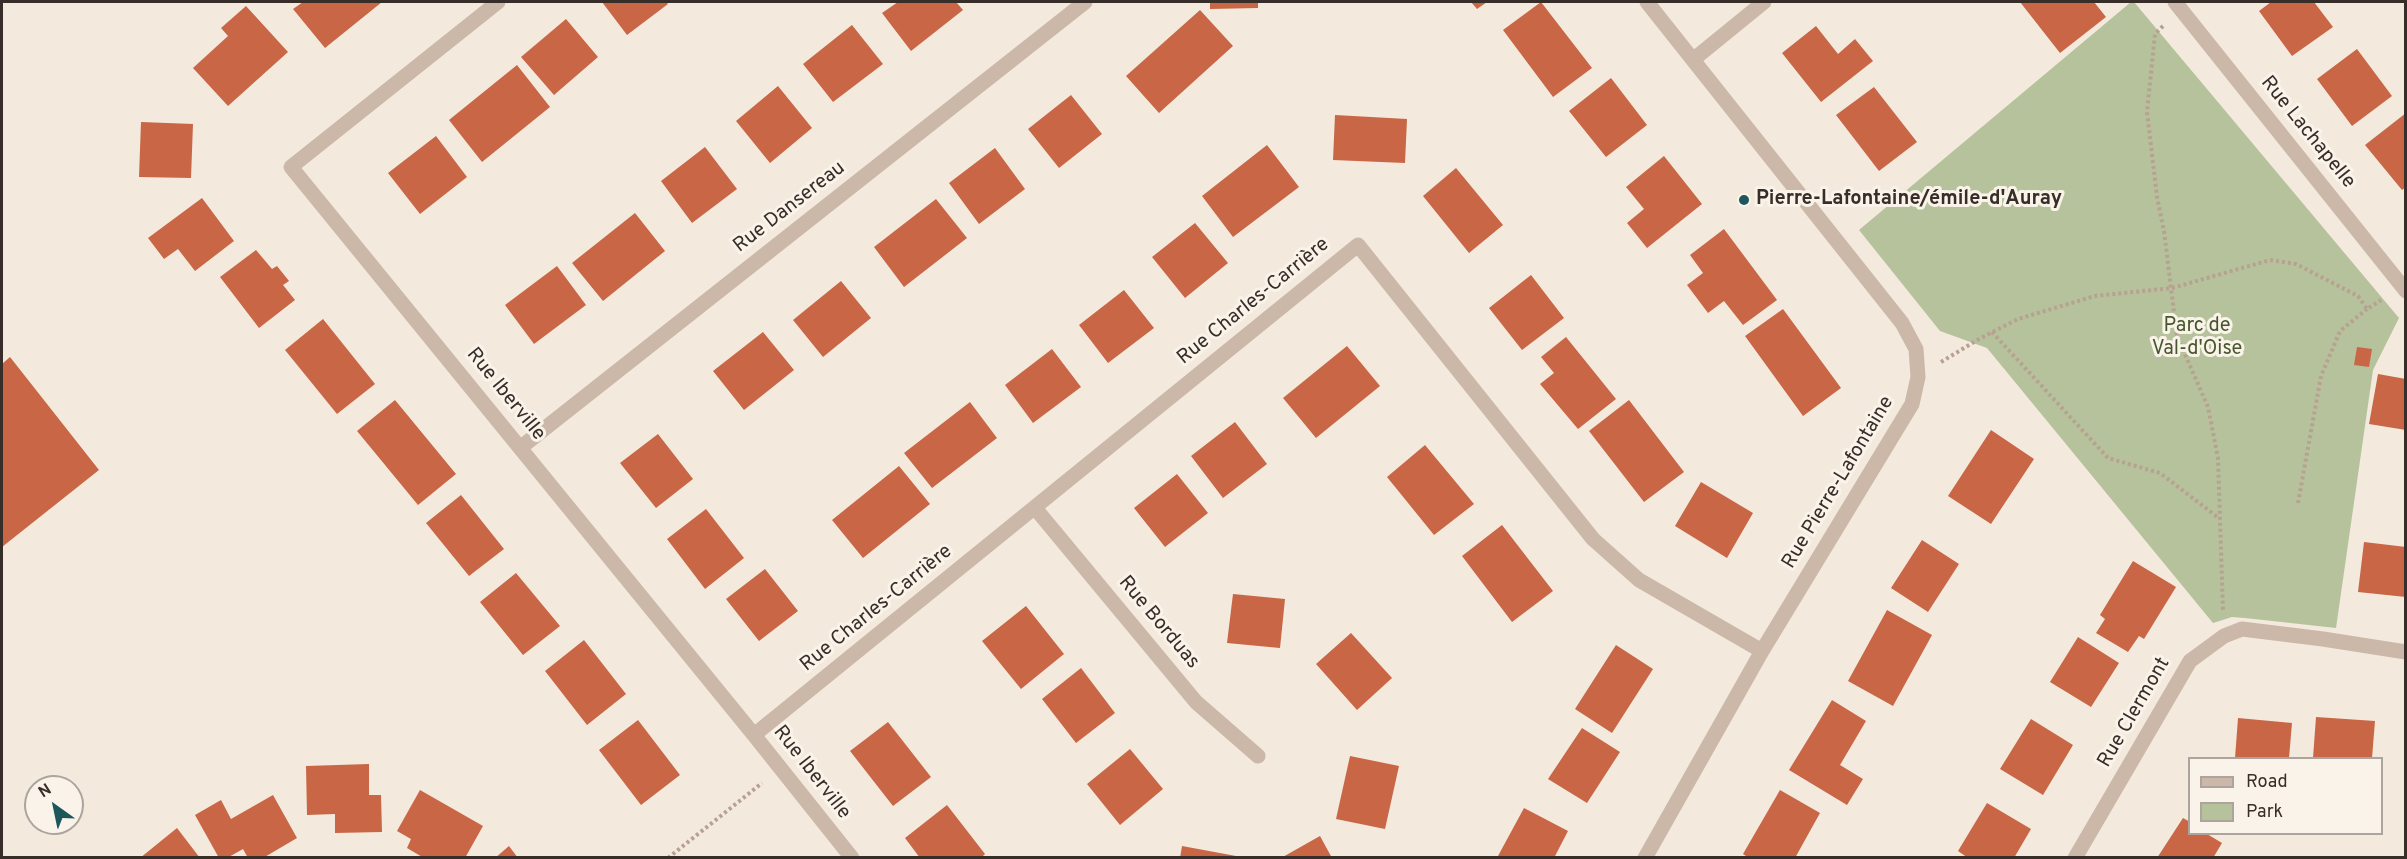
<!DOCTYPE html>
<meta charset="utf-8">
<style>
body{margin:0}
#map{position:relative;width:2407px;height:859px;overflow:hidden;background:#f3e9dd;font-family:Overpass,sans-serif}
canvas{display:block}
.frame{position:absolute;inset:0;border:3px solid #382e29;pointer-events:none}
.legend{position:absolute;left:2188px;top:757px;width:195px;height:78px;box-sizing:border-box;background:#faf3ea;border:2px solid #aca49d;margin:0;padding:8px 10px;list-style:none;font-size:18px;color:#382e29}
.legend li{display:flex;align-items:center;gap:12px;height:30px}
.legend b{width:30px;border:2px solid #aca49d}
.north{position:absolute;left:24px;top:775px;width:60px;height:60px;box-sizing:border-box;background:#faf3ea;border:2px solid #aca49d;border-radius:50%;rotate:327deg;font-size:16px;font-weight:700;line-height:24px;text-align:center;color:#382e29}
.north::after{content:'';display:block;margin:auto;width:21px;height:27px;background:#1d565b;clip-path:polygon(50% 0,100% 100%,50% 72%,0 100%)}
</style>
<div id="map">
<canvas width="2407" height="859"></canvas>
<div class="frame"></div>
<ul class="legend">
<li><b style="height:8px;background:#cbb8a8"></b>Road</li>
<li><b style="height:16px;background:#b5c29c"></b>Park</li>
</ul>
<div class="north">N</div>
</div>
<script>
const c = document.querySelector('canvas').getContext('2d');
c.lineJoin = 'round';
function fillPath(path, color) { c.fillStyle = color; c.fill(path, 'evenodd'); }
const poly = rows => new Path2D(rows.map(r => 'M' + r).join(''));
function stroke(path, color, width, dash) { c.strokeStyle = color; c.lineWidth = width; c.lineCap = dash ? 'butt' : 'round'; c.setLineDash(dash || []); c.stroke(path); }
function label(font, color, halo, rows, align = 'center') {
  c.font = font + ' Overpass,sans-serif'; c.lineWidth = 6; c.setLineDash([]); c.textBaseline = 'middle'; c.strokeStyle = halo; c.fillStyle = color; for (const [text, x, y, turn = 0] of rows) {
    c.save(); c.translate(x, y); c.rotate((+turn || 0) * Math.PI / 180); c.textAlign = isNaN(turn) ? turn : align; if (halo) c.strokeText(text, 0, 0); c.fillText(text, 0, 0); c.restore();
  }
}
fillPath(poly([
 [2131,2,2134,2,2399,318,2373,370,2336,628,2245,618,2232,617,2213,623,1987,348,1940,331,1859,230]
]), '#b5c29c');
fillPath(poly([
 [303,2,382,2,325,48,293,9],
 [602,2,666,2,668,4,627,35],
 [898,2,956,2,963,10,911,51,882,13],
 [1210,2,1258,2,1258,8,1210,9],
 [1471,2,1487,2,1477,9],
 [1541,2,1592,68,1553,97,1503,30],
 [2020,2,2094,2,2106,17,2060,53],
 [2271,2,2314,2,2333,27,2292,56,2259,11],
 [246,6,288,52,228,106,193,68,228,36,221,28],
 [1200,10,1233,46,1159,113,1126,76],
 [566,19,598,57,554,95,521,57],
 [852,25,883,64,833,102,803,64],
 [1816,26,1838,54,1855,39,1873,61,1821,102,1782,53],
 [2357,49,2392,96,2352,126,2317,79],
 [517,65,550,107,482,162,449,120],
 [1611,78,1647,125,1606,157,1569,111],
 [778,86,812,128,770,163,736,121],
 [1874,87,1917,142,1879,171,1836,115],
 [1071,95,1102,134,1059,168,1028,129],
 [2406,113,2406,187,2402,190,2365,145],
 [1335,115,1407,119,1405,163,1333,160],
 [141,122,193,124,191,178,139,177],
 [436,136,467,177,420,214,388,173],
 [1267,145,1299,187,1233,237,1202,196],
 [705,147,737,189,692,223,661,181],
 [995,148,1025,189,979,224,949,183],
 [1664,156,1702,204,1647,248,1627,223,1644,209,1626,187],
 [1456,168,1503,225,1469,253,1423,196],
 [202,198,234,241,195,271,178,249,164,259,148,238],
 [936,199,967,238,904,287,874,247],
 [635,213,665,251,603,301,572,263],
 [1195,223,1228,263,1185,298,1152,257],
 [1724,229,1777,300,1743,325,1724,301,1708,313,1687,285,1703,273,1690,255],
 [256,250,272,269,277,266,289,281,283,285,295,300,259,328,220,277],
 [557,266,586,305,534,344,505,305],
 [1531,275,1564,318,1522,350,1489,308],
 [841,281,871,318,823,357,793,320],
 [1124,290,1154,328,1108,363,1079,325],
 [1783,309,1841,388,1803,416,1745,336],
 [323,319,375,384,337,414,285,350],
 [763,332,794,370,744,410,713,371],
 [1566,337,1616,399,1578,429,1540,384,1554,373,1541,357],
 [1347,346,1380,386,1316,438,1283,398],
 [2357,347,2372,349,2369,367,2354,365],
 [1052,349,1081,387,1033,423,1005,385],
 [10,357,99,470,2,547,2,364],
 [2378,374,2406,379,2406,430,2369,424],
 [395,400,456,474,418,505,357,431],
 [1629,400,1684,472,1644,502,1589,431],
 [970,402,997,438,932,488,904,453],
 [1235,422,1267,464,1223,498,1191,456],
 [1991,430,2034,459,1991,524,1948,496],
 [658,434,693,479,656,508,620,463],
 [1425,445,1474,504,1434,535,1387,477],
 [899,466,930,504,863,558,832,520],
 [1177,474,1208,513,1165,547,1134,508],
 [1701,482,1753,513,1727,558,1675,526],
 [461,495,504,549,469,576,426,523],
 [706,509,744,558,705,589,667,539],
 [1502,525,1553,591,1512,622,1462,556],
 [1922,540,1959,564,1928,612,1891,588],
 [2364,542,2406,547,2406,597,2358,592],
 [2133,561,2176,587,2144,639,2139,636,2128,652,2096,633,2105,619,2100,615],
 [765,569,798,611,759,641,726,599],
 [516,573,560,626,523,655,480,602],
 [1233,594,1285,599,1280,648,1227,643],
 [1026,606,1064,654,1021,689,982,641],
 [1887,610,1932,635,1893,706,1848,681],
 [1351,633,1392,678,1357,710,1316,664],
 [2078,637,2119,663,2091,707,2050,682],
 [584,640,626,694,587,725,545,671],
 [1616,645,1653,669,1612,733,1575,709],
 [1081,668,1115,713,1076,743,1042,699],
 [1832,700,1866,721,1840,765,1863,779,1847,805,1789,770],
 [2316,717,2375,721,2372,758,2313,758],
 [2238,718,2292,723,2289,758,2235,758],
 [2031,719,2073,745,2043,795,2000,769],
 [638,720,680,775,641,805,599,750],
 [888,722,931,777,893,806,850,751],
 [1582,728,1620,752,1587,803,1548,779],
 [1130,749,1163,789,1120,825,1087,784],
 [1350,756,1399,766,1385,829,1336,819],
 [369,764,369,795,381,795,382,832,335,833,335,814,307,815,306,766],
 [420,790,483,826,465,858,424,858,407,848,411,839,397,831],
 [1780,790,1820,813,1795,858,1749,858,1743,854],
 [273,795,297,838,263,858,248,858,243,849,227,858,219,858,195,815,221,800,231,819],
 [1987,803,2031,829,2014,858,1968,858,1958,851],
 [947,805,985,854,981,858,920,858,905,838],
 [1524,808,1568,831,1554,858,1498,856],
 [2183,818,2190,822,2190,834,2207,834,2222,843,2213,858,2157,858],
 [177,828,200,858,140,858],
 [1320,836,1332,858,1281,858],
 [509,846,518,858,495,858],
 [1182,846,1236,856,1236,858,1180,858]
]), '#c86646');
stroke(poly([
 [2163,26,2155,34,2147,112,2157,197,2164,231,2177,336,2208,407,2218,458,2223,611],
 [1992,332,2108,458,2160,473,2220,519],
 [1941,362,1979,339,2018,319,2095,296,2172,288,2270,260,2296,264,2358,296,2367,309,2381,300],
 [2298,503,2321,376,2340,331,2367,309],
 [668,858,762,783]
]), '#b7a292', 4, [3, 3]);
stroke(poly([
 [498,2,291,167,754,735,852,858],
 [2175,2,2406,291],
 [1694,59,1764,2],
 [520,448,1085,2],
 [1035,508,1196,702,1258,756],
 [754,735,1358,245,1593,539,1639,580,1762,651],
 [1645,858,1762,651,1912,404,1918,377,1916,349,1902,323,1647,2],
 [2075,858,2190,661,2224,636,2242,629,2323,639,2406,652]
]), '#cbb8a8', 15);
for (const [x, y, r, color] of [
 [1744,200,6,"#1d565b"]
]) { const dot = new Path2D(); dot.arc(x, y, r, 0, 2 * Math.PI); c.fillStyle = color; c.fill(dot); stroke(dot, '#faf3ea', 2); }
label('20px', '#382e29', '#faf3ea', [
 ["Rue Lachapelle",2307,133,51],
 ["Rue Dansereau",790,208,-38],
 ["Rue Charles-Carrière",1254,302,-39],
 ["Rue Iberville",505,395,51],
 ["Rue Pierre-Lafontaine",1839,483,-59],
 ["Rue Charles-Carrière",877,609,-39],
 ["Rue Borduas",1158,623,50],
 ["Rue Clermont",2135,713,-60],
 ["Rue Iberville",811,773,52]
]);
label('bold 20px', '#382e29', '#faf3ea', [
 ["Pierre-Lafontaine/émile-d'Auray",1756,200]
], 'left');
label('20px', '#47572c', '#faf3ea', [
 ["Parc de",2197,327],
 ["Val-d'Oise",2197,350]
]);
</script>
